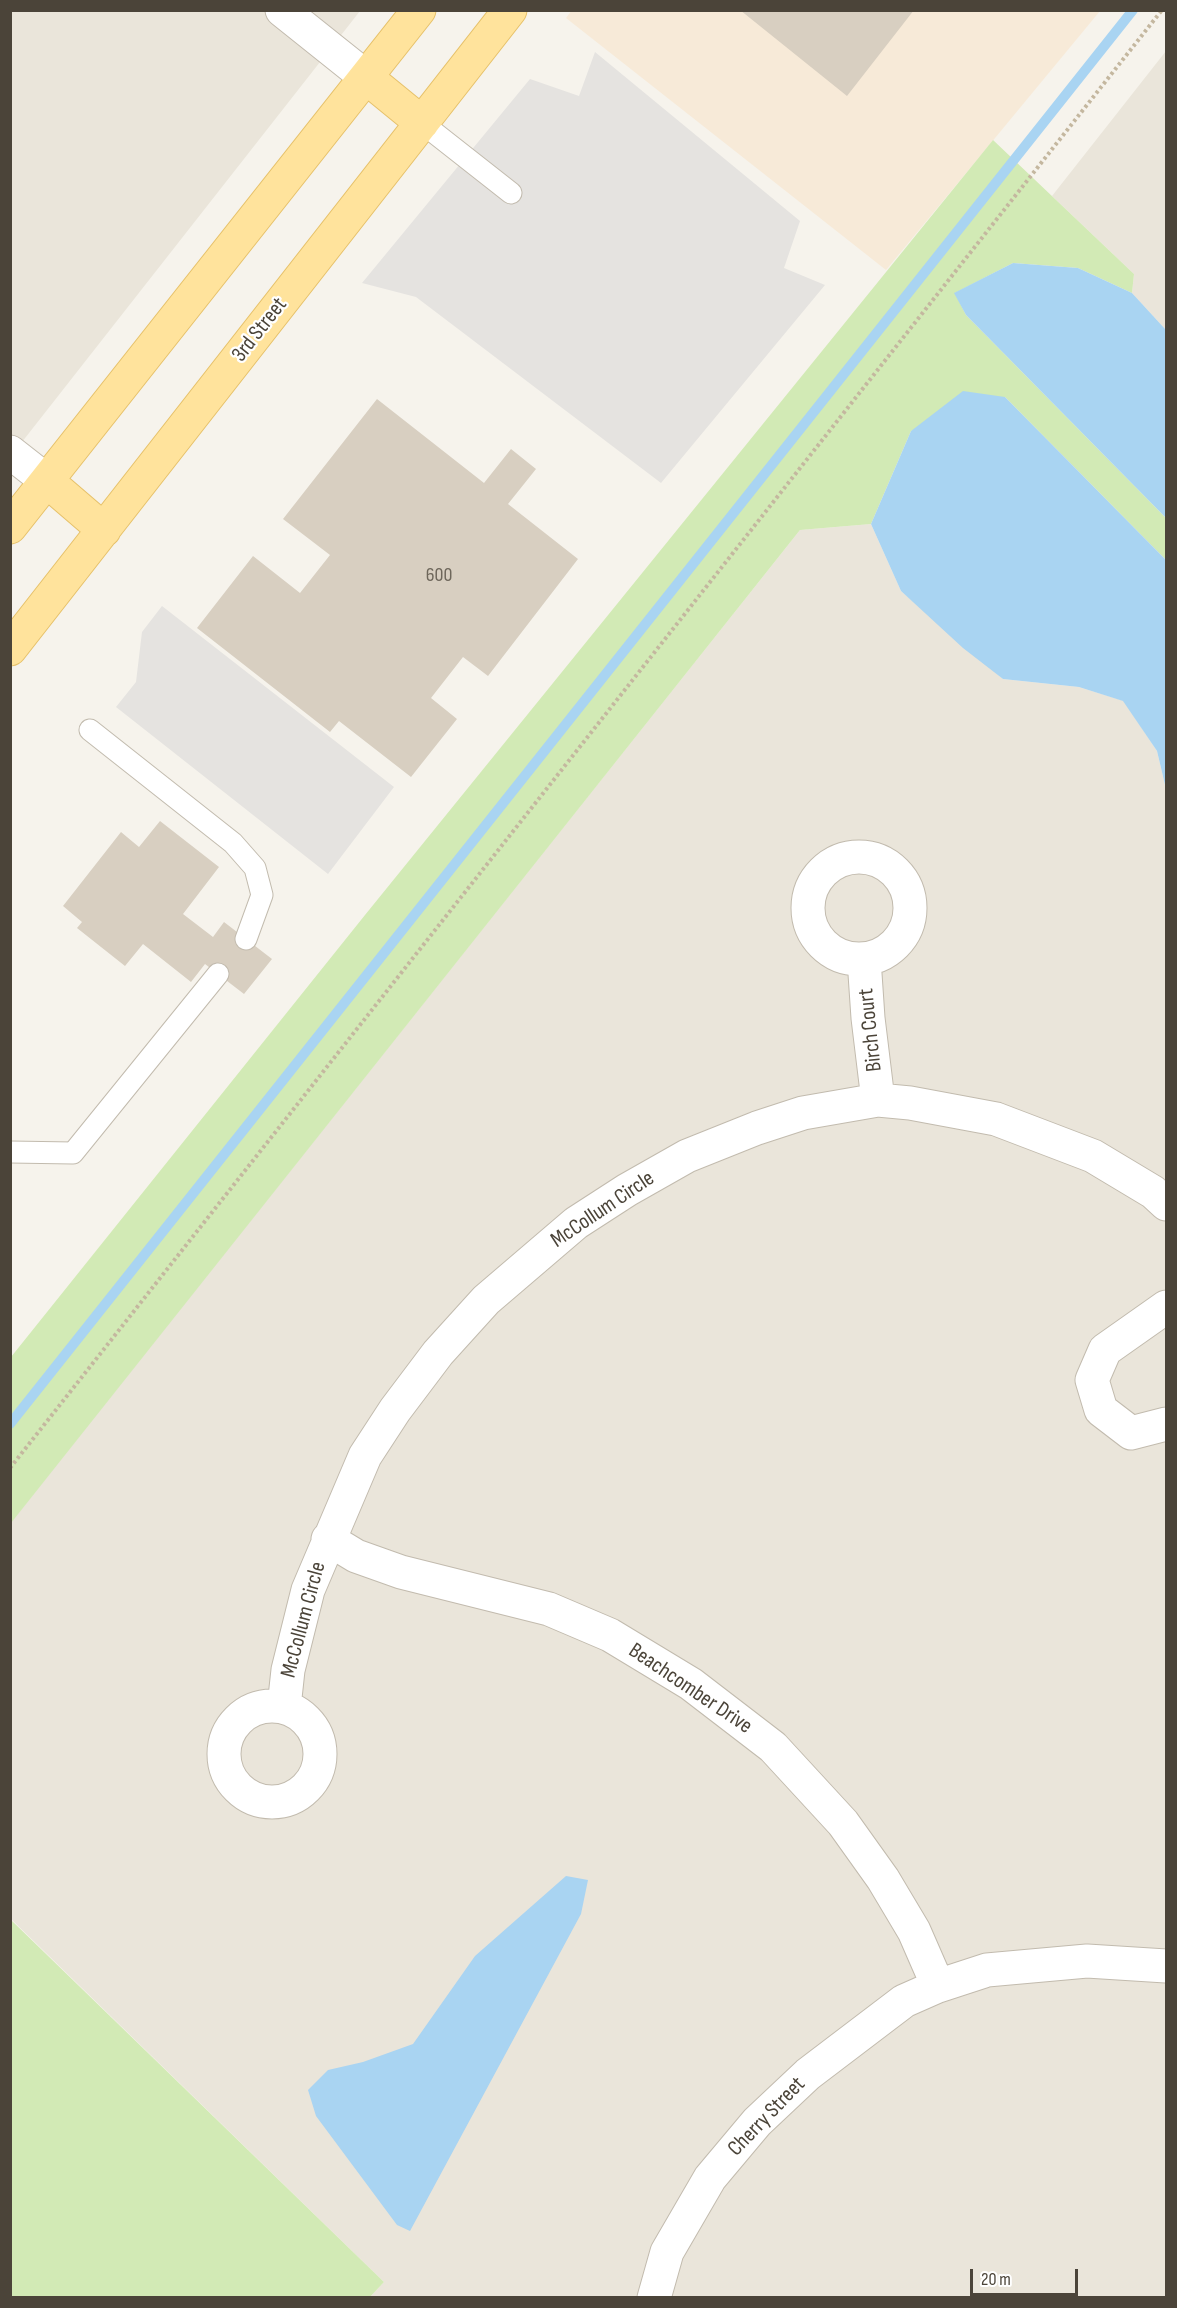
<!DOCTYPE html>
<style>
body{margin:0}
#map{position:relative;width:1177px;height:2308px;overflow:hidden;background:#f6f3ec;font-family:"Sofia Sans Condensed",sans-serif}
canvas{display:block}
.frame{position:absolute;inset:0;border:12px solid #4b4439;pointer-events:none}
.scale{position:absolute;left:970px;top:2269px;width:108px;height:27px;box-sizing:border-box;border:3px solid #4b4439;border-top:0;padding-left:8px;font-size:18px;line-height:21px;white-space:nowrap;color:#4b4439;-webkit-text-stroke:4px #fff;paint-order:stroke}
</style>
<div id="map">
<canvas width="1177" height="2308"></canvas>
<div class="frame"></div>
<div class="scale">20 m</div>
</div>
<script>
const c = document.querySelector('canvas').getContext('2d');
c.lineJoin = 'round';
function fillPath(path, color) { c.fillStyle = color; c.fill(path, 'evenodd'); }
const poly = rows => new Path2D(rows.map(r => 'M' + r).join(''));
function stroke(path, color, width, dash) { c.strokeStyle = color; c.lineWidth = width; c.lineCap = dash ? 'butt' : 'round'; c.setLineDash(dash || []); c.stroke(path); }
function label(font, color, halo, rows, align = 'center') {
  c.font = font + ' "Sofia Sans Condensed",sans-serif'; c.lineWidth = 4.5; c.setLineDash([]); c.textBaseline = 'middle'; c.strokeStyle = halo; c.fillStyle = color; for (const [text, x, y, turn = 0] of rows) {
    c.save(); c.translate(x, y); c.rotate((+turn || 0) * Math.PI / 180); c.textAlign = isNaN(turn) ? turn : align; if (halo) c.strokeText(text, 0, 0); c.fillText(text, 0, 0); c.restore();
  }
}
fillPath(poly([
 [11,11,360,11,11,456],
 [1166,51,1166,330,1132,293,1134,274,1052,196],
 [871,524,901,591,1003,679,1079,687,1124,701,1157,751,1166,789,1166,2297,370,2297,384,2282,11,1919,10,1523,800,530]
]), '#eae5da');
fillPath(poly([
 [572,10,1100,11,886,270,566,18]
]), '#f7ead8');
fillPath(poly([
 [993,140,1134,274,1132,293,1078,268,1013,263,955,293,966,315,1166,518,1166,560,1005,397,911,431,871,524,800,530,11,1523,11,1357,365,915],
 [10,1919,384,2282,370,2297,11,2297]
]), '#d2eab5');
fillPath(poly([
 [595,52,800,221,784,268,825,285,661,483,416,297,362,283,530,79,579,96],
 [162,606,394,787,328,874,116,707,136,682,142,632]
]), '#e5e3e0');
fillPath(poly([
 [1013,263,1078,268,1132,293,1166,330,1166,518,966,315,954,293],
 [963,391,1005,397,1166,560,1166,789,1157,751,1123,701,1079,687,1003,679,963,648,901,591,871,524,911,431],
 [566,1876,588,1880,581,1914,410,2231,397,2225,316,2116,308,2090,328,2070,363,2062,413,2044,475,1956]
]), '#a9d4f2');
stroke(poly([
 [10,1424,1133,10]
]), '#a9d4f2', 10);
fillPath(poly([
 [740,10,914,10,847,96],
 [377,399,484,483,511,449,536,469,508,504,578,559,488,676,463,657,431,698,457,719,411,777,339,721,330,732,197,628,253,556,300,593,330,555,283,519],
 [160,821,219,867,183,914,213,937,224,922,272,959,244,994,205,964,191,982,143,944,125,966,77,928,82,922,63,906,121,832,139,847]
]), '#d8cfc1');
const lane = poly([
 [422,123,511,193],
 [90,730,233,843,255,868,262,895,246,939],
 [10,1152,73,1153,218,974]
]);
const street = poly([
 [282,10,367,78],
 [10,452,47,481],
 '808 908a51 51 0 1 1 102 0a51 51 0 1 1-102 0Z',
 [864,959,868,1018,878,1100],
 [1166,1307,1105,1350,1092,1380,1101,1410,1131,1433,1166,1424],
 [328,1539,356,1556,401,1572,549,1609,610,1635,691,1684,773,1747,843,1823,883,1879,914,1931,938,1986],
 '224 1754a48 48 0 1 1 96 0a48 48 0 1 1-96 0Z',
 [284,1707,288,1670,308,1590,365,1456,395,1410,438,1353,486,1300,576,1223,627,1190,687,1156,757,1128,803,1113,878,1100,910,1103,996,1119,1093,1156,1153,1192,1166,1204],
 [654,2298,667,2252,710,2178,757,2122,808,2074,904,2001,938,1986,987,1970,1087,1961,1166,1966]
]);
const primary = poly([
 [367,78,422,123],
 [47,481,104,530],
 [10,527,419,10],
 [10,649,510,10]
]);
stroke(lane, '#c2bbae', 23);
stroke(street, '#c2bbae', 35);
stroke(primary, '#e6c16a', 35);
stroke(poly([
 [10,1468,1162,10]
]), '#c4b79f', 4, [3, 3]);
stroke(lane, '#fff', 21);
stroke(street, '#fff', 33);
stroke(primary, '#ffe39c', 33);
label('20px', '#6e675b', null, [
 ["600",439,576]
]);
label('22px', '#4b4439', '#fff', [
 ["3rd Street",260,330,-52],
 ["Birch Court",871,1030,-96],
 ["McCollum Circle",603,1210,-34],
 ["McCollum Circle",304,1620,-75],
 ["Beachcomber Drive",690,1689,34],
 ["Cherry Street",767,2117,-46]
]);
</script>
